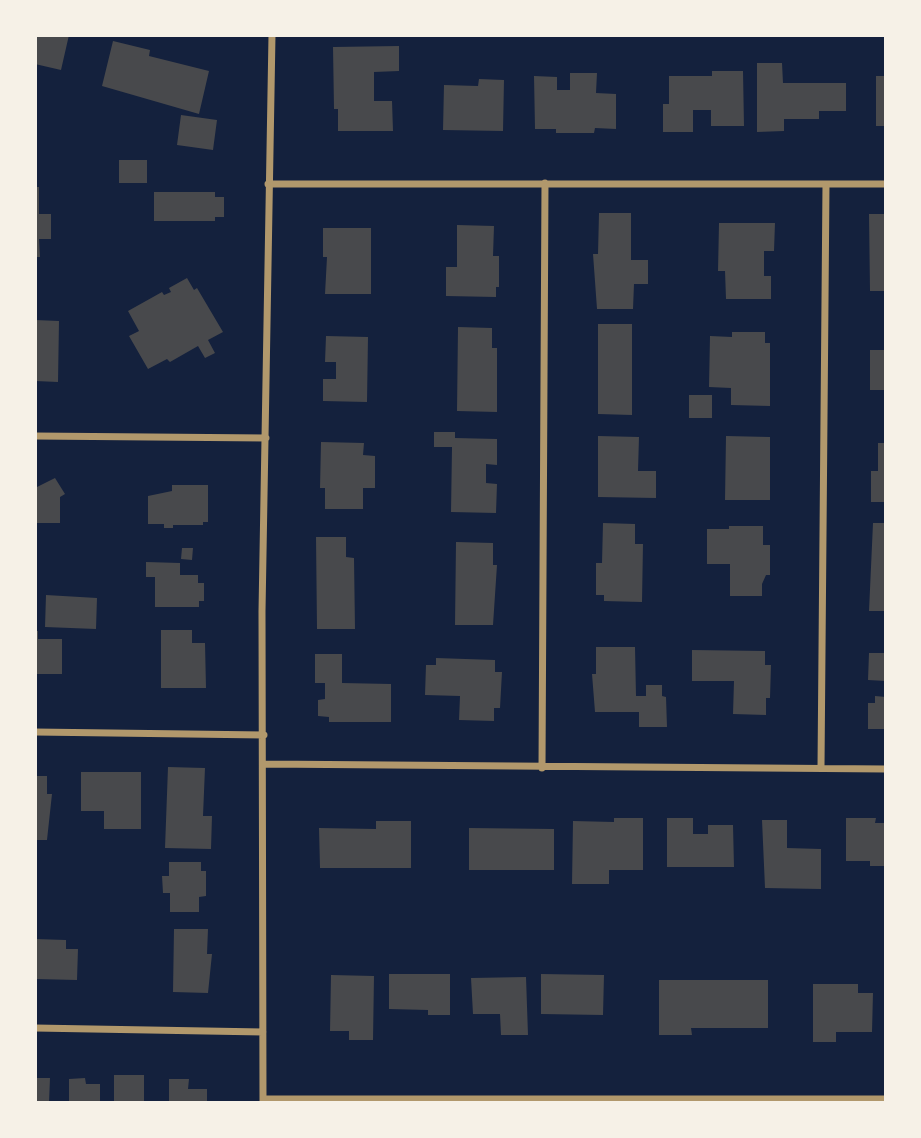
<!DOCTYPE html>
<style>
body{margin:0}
#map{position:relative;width:921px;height:1138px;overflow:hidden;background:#14213d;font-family:"Source Sans 3",sans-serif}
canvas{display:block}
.frame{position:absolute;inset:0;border:37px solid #f6f1e7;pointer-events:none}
</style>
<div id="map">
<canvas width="921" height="1138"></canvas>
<div class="frame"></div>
</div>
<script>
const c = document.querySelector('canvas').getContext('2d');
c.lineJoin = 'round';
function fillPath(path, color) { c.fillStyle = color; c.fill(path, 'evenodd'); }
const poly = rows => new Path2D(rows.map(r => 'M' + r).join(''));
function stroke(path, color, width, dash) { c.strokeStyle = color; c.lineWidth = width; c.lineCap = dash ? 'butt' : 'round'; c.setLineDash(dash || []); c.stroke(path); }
fillPath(poly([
 [35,35,69,35,61,70,35,64],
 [113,41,150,50,149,56,209,71,199,114,102,86],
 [399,46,399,71,374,72,374,101,392,101,393,131,338,131,338,109,334,109,333,47],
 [757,63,782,63,783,83,846,83,846,111,819,111,819,119,784,119,784,131,757,132],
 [712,71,743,71,744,126,711,126,711,110,693,110,693,132,663,132,663,104,669,104,669,76,712,76],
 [570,73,597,73,596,93,616,94,616,129,595,128,594,133,556,133,556,129,535,129,534,76,557,77,557,90,570,90],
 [876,76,886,76,886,126,876,126],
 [479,79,504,80,503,131,443,130,444,85,478,86],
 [181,115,217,120,213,150,177,145],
 [119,160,147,160,147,183,119,183],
 [35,187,39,187,39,214,51,214,51,239,39,239,40,257,35,257],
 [154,192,215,192,215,197,224,197,224,217,215,217,215,221,154,221],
 [599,213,631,213,631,260,648,260,648,284,634,284,633,309,597,309,593,254,598,254],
 [869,214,886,214,886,291,870,291],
 [719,223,775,223,774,251,764,251,764,276,771,276,771,299,726,299,725,271,718,271],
 [457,225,494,226,493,256,499,256,499,287,496,287,496,297,446,296,446,267,457,267],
 [323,228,371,228,371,294,325,294,327,257,323,257],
 [187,278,194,290,197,288,223,332,208,340,215,353,205,358,198,346,170,362,167,359,148,369,129,336,139,331,128,311,162,292,164,295,171,292,169,288],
 [35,320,59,321,58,382,35,381],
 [598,324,632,324,632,415,598,414],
 [458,327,492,328,492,348,497,348,497,412,457,411],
 [732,332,765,332,765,343,770,343,770,406,731,405,731,388,709,387,710,336,732,337],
 [326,336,368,337,367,402,323,401,323,379,336,379,336,362,325,362],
 [870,350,886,350,886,390,870,390],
 [689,395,712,395,712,418,689,418],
 [434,432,455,432,455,438,497,439,497,465,486,464,486,483,497,484,496,513,451,512,452,447,434,447],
 [598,436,639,437,638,471,656,471,656,498,598,497],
 [726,436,770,437,770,500,725,500],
 [321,442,364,443,363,455,375,456,375,488,363,488,363,509,325,509,325,488,320,488],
 [878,443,886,443,886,502,871,502,871,471,878,471],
 [55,478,65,494,60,497,60,523,35,523,35,488],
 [172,485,208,485,208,522,203,522,203,525,173,525,173,528,164,528,164,524,148,524,148,496,172,491],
 [603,523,635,524,635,544,643,544,642,602,604,601,604,595,596,595,596,563,602,563],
 [873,523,886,523,886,611,869,611],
 [729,526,763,526,763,545,770,545,770,575,766,575,762,584,762,596,730,596,730,564,707,564,707,529,729,529],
 [316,537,346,537,346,557,354,558,355,629,317,629],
 [456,542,493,543,493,565,497,565,493,625,455,625],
 [182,548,193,548,192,560,181,559],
 [146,562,180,563,180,575,198,575,198,583,204,583,204,601,199,601,199,607,155,607,155,577,146,577],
 [46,595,97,598,96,629,45,627],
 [161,630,192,630,192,643,205,643,206,688,161,688],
 [35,631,38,631,38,639,62,639,62,674,35,674],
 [596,647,635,647,636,696,646,696,646,685,662,685,662,696,666,697,667,727,639,727,639,712,595,712,592,674,596,674],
 [692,650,765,651,765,665,771,665,770,698,766,698,766,715,733,714,734,681,692,681],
 [869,653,886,653,886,681,868,680],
 [315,654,342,654,342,683,391,684,391,722,329,722,329,717,318,716,318,700,325,699,325,683,315,683],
 [436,658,495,660,495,672,502,672,500,708,494,708,494,721,459,720,460,696,425,695,426,665,436,665],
 [875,696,886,697,886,729,868,729,868,703,875,703],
 [168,767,205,768,203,816,212,816,211,849,165,848],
 [81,772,141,772,141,829,104,829,104,811,81,811],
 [35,776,47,776,47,794,52,794,47,840,35,840],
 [614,818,643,818,643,870,609,870,609,884,572,884,573,821,614,822],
 [667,818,693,818,693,834,708,834,708,825,733,825,734,867,667,867],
 [846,818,876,818,875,823,886,823,886,866,870,866,870,861,846,861],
 [762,820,787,820,787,848,821,849,821,889,765,888],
 [376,821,411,821,411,868,320,868,319,828,376,829],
 [469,828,554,829,554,870,469,870],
 [169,862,201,862,201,871,206,871,206,896,199,897,199,912,170,912,170,893,163,893,162,876,169,876],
 [174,929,208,929,207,954,212,954,208,993,173,992],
 [35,939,66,940,66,949,78,949,77,980,35,979],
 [389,974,450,974,450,1015,428,1015,428,1010,389,1009],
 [541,974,604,975,603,1015,541,1014],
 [331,975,374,976,373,1040,349,1040,349,1031,330,1031],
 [526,977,528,1035,501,1035,500,1014,473,1014,471,978],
 [659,980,768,980,768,1028,691,1028,692,1035,659,1035],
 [813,984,858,984,858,993,873,993,872,1032,836,1032,836,1042,813,1042],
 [114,1075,144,1075,144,1103,114,1103],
 [35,1078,50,1078,49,1103,35,1103],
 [85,1078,86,1084,100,1084,100,1103,69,1103,69,1079],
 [169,1079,189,1079,188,1089,207,1089,207,1103,169,1103]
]), '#48494c');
stroke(poly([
 [268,184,886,184],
 [35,436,266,438],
 [35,732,264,735],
 [265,764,886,769],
 [821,767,826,184],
 [542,768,545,183],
 [35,1028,263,1032],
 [263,1099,886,1099],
 [263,1103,262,611,272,35]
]), '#b1986c', 7);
</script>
